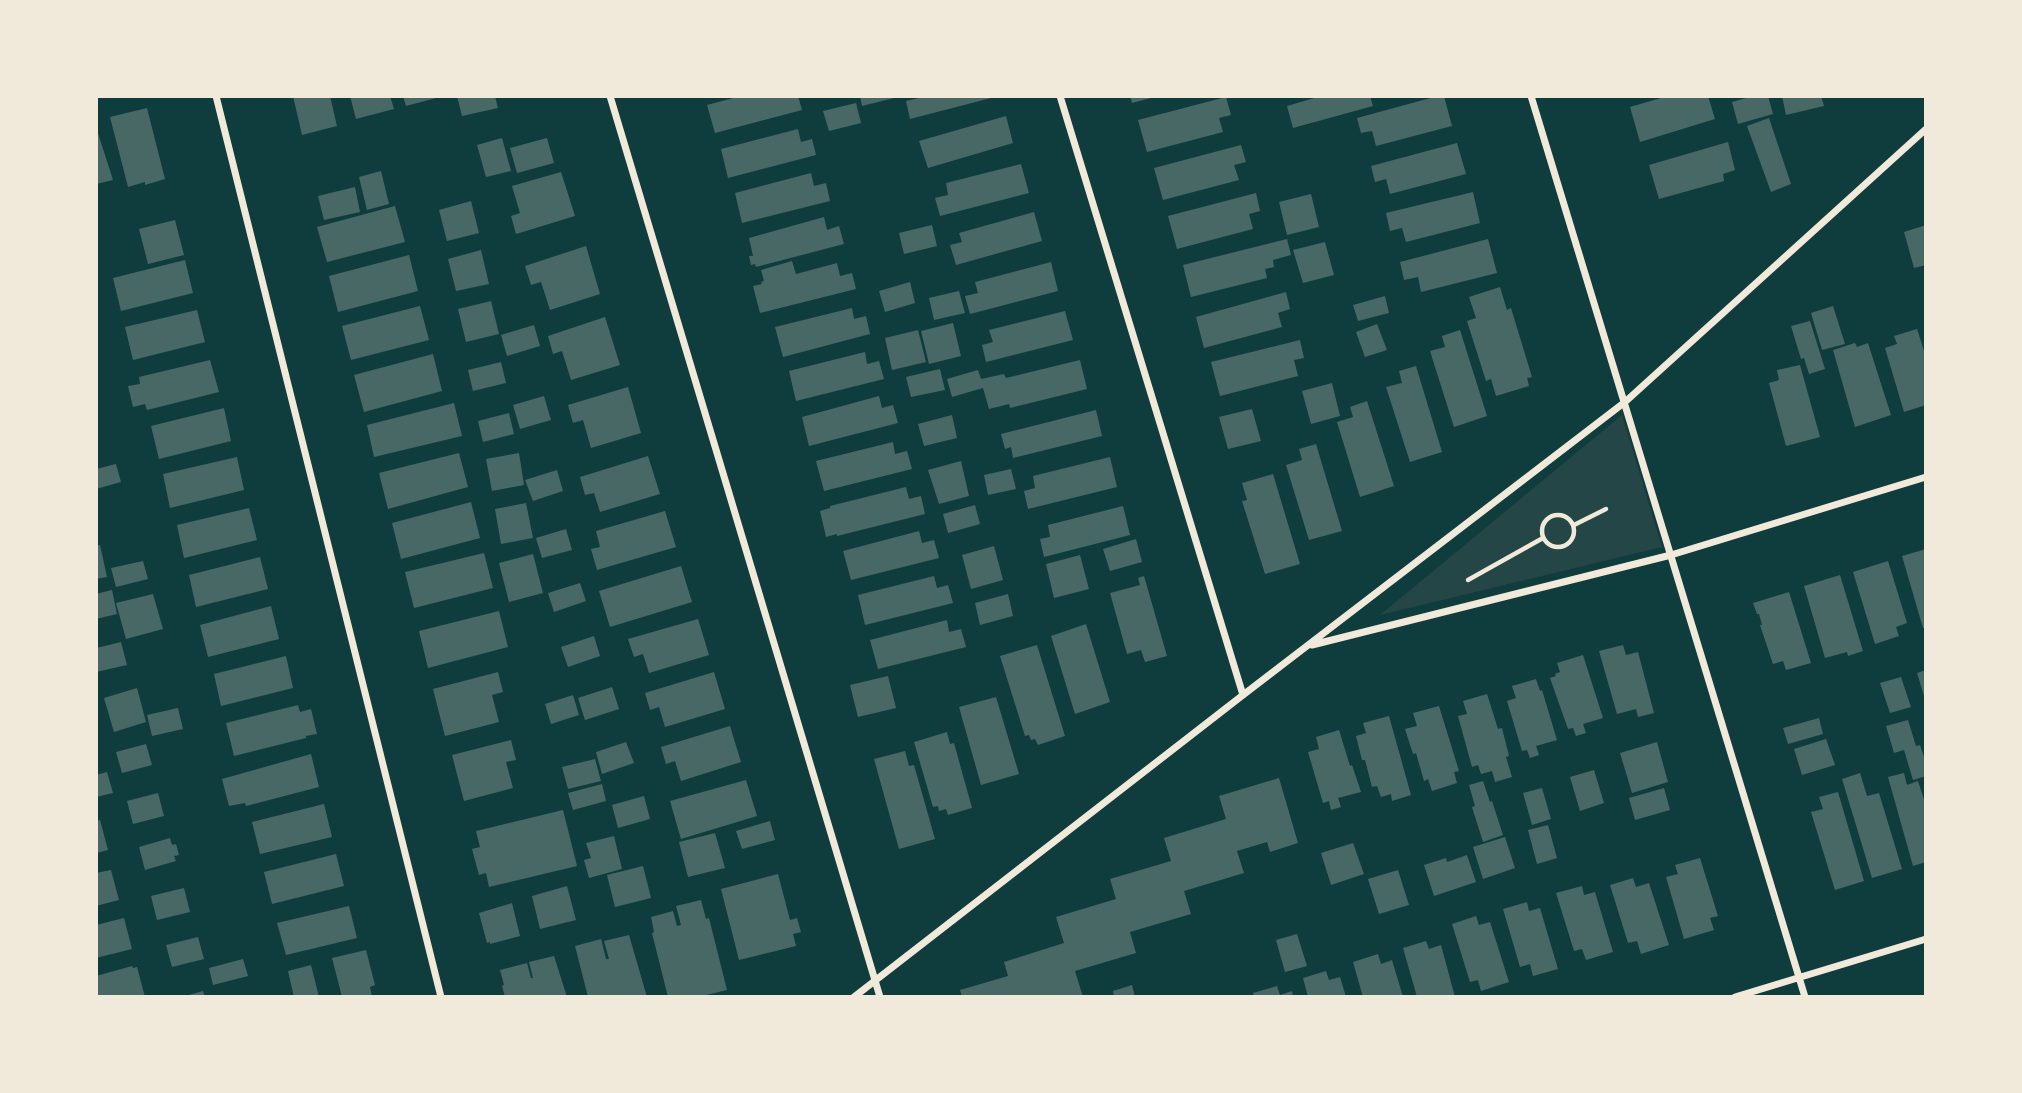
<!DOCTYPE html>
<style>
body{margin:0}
#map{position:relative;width:2022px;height:1093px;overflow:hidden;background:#0f3d3e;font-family:"Alegreya Sans",sans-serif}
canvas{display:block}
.frame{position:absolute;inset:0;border:98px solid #f1e9da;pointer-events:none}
</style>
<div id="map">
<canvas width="2022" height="1093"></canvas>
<div class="frame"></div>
</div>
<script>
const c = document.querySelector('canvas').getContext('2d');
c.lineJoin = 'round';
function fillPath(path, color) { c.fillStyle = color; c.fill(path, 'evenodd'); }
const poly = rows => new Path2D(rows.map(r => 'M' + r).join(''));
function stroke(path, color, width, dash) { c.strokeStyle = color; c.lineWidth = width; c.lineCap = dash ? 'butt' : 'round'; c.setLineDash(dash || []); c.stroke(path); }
fillPath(poly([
 [1622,415,1662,547,1380,615]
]), '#244646');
fillPath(poly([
 [293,96,330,96,337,126,302,135],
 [350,96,390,96,394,109,356,119],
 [403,96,440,96,440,97,406,106],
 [457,96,495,96,498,108,462,116],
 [741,96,798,96,802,110,715,133,707,105],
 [860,96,898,96,898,97,862,106],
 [919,96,995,96,995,97,910,119,906,101,919,98],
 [1130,96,1155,96,1155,97,1132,103],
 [1321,96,1370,96,1373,106,1293,128,1287,106],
 [1438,96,1444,96,1452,126,1376,146,1372,131,1361,133,1357,118],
 [1668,96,1708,96,1715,119,1640,142,1630,107],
 [1753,96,1768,96,1773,114,1738,124,1732,102],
 [1782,96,1821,96,1824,106,1786,115],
 [1226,97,1231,115,1219,118,1223,132,1147,152,1138,120],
 [856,103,861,123,829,131,823,111],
 [147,108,165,179,145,185,145,182,128,187,110,117],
 [1006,116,1013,143,928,168,919,141],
 [1769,118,1791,184,1771,192,1747,126],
 [96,127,113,180,96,184],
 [798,129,801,142,812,139,816,155,728,178,721,149],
 [502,138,511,171,486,177,477,145],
 [547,138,554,163,517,173,510,148],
 [1728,142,1735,170,1723,174,1724,181,1659,199,1649,165],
 [1457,143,1466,174,1390,194,1386,179,1375,182,1371,166],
 [1241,145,1246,162,1234,165,1239,180,1163,200,1154,168],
 [1021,164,1029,193,940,216,935,198,948,195,946,183],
 [381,171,389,204,367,210,359,177],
 [561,172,575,216,516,234,511,216,520,213,512,186],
 [811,173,814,186,826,183,830,201,742,223,735,193],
 [355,187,360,212,324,220,318,196],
 [1473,192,1480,223,1406,242,1402,228,1390,231,1386,213],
 [1256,193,1260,211,1249,214,1253,229,1177,249,1168,216],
 [1311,194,1319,227,1287,235,1279,202],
 [471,201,479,233,447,241,439,210],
 [395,206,405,242,327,262,317,227],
 [1034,212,1042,241,956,265,950,245,962,242,959,233],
 [824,217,827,230,839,226,844,244,756,267,755,264,751,265,749,256,753,256,749,238],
 [175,220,184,255,148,264,139,229],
 [932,225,937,246,904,254,899,233],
 [1926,225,1926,265,1914,268,1904,232],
 [1287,239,1291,255,1273,260,1274,267,1265,269,1267,278,1191,297,1183,265],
 [1488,239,1497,273,1421,292,1418,277,1404,280,1400,262],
 [1325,242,1334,275,1303,283,1293,250],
 [586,246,600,294,550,310,541,282,531,285,525,266],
 [481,250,489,284,456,291,448,259],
 [409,255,418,291,338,312,329,276],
 [185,260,193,293,121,311,113,278],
 [792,261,796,274,837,263,840,276,852,273,856,289,760,313,753,286,762,284,761,282,764,281,761,270],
 [1051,262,1058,291,970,314,965,296,978,293,975,282],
 [910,282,915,303,885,312,879,291],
 [1500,287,1507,310,1511,308,1532,377,1527,378,1529,386,1496,396,1491,379,1486,381,1467,321,1476,318,1469,297],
 [959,291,965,313,934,320,929,298],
 [1286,292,1290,309,1278,313,1282,327,1204,348,1196,317],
 [1385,296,1389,313,1358,321,1353,305],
 [491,301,499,334,466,342,458,309],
 [420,306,429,340,351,360,342,326],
 [1833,306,1845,344,1822,350,1811,313],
 [852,308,854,319,866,316,870,334,783,357,775,327],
 [197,310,205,342,133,360,125,327],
 [1065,311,1073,340,986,362,982,345,993,342,989,330],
 [605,317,620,365,571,380,562,351,553,354,548,336],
 [1810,321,1825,369,1809,374,1804,358,1801,359,1791,326],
 [953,323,961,356,929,364,921,331],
 [1377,324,1387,350,1365,357,1356,332],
 [534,325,540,346,507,356,501,335],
 [1917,329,1926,357,1926,405,1904,412,1885,348,1897,344,1894,336],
 [918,330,926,362,892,370,885,338],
 [1460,330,1487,416,1454,427,1430,351,1445,347,1442,336],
 [1300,340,1304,358,1294,360,1298,376,1220,396,1211,362],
 [1855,343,1857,347,1868,343,1891,415,1855,427,1833,350],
 [865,352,867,364,879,361,884,379,796,401,789,371],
 [433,354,442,391,364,412,354,375],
 [210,360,219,392,147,410,145,404,133,407,128,386,140,384,139,377],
 [1080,360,1087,389,1010,408,1009,404,989,409,983,388,952,397,947,379,978,370,981,379,1004,374,1006,378],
 [501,362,506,383,473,391,468,370],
 [1800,365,1820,437,1786,446,1769,383,1779,380,1777,370],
 [1416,366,1442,452,1410,462,1386,387,1402,383,1399,371],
 [940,369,945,390,911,397,906,377],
 [1332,383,1340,416,1311,424,1302,391],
 [628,387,641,433,591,448,583,420,573,423,568,405],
 [544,396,551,420,520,429,513,405],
 [879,396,882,408,893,405,898,423,809,446,802,417],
 [1367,401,1394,486,1360,497,1337,422,1353,417,1350,407],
 [454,403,462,436,374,457,367,425],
 [224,408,231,441,159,459,151,426],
 [1252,409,1261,441,1228,449,1219,417],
 [1096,410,1102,436,1013,458,1011,447,1005,449,1001,434],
 [509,413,514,434,483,442,478,421],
 [952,415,957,438,924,446,918,424],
 [893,442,895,454,907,451,912,469,824,491,816,461],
 [1316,444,1342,531,1309,540,1286,465,1302,460,1299,449],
 [459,453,468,487,388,509,379,473],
 [519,453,524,485,492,491,486,459],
 [648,456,660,494,600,512,594,493,585,495,580,477],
 [237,457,244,490,170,508,163,474],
 [1110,457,1117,487,1028,509,1024,491,1035,488,1033,476],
 [961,461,969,496,939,504,928,470],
 [116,464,121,482,96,489,96,469],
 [1011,469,1016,489,988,495,984,475],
 [557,470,563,491,533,501,525,480],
 [1273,474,1300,564,1265,574,1242,501,1247,500,1242,483],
 [906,487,909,499,921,496,925,514,837,536,837,534,826,537,820,511,830,508,830,506],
 [471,502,480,538,401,559,392,523],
 [526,503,533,538,501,544,495,509],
 [975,505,980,524,948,533,943,514],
 [1123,506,1130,535,1044,557,1040,539,1050,537,1048,525],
 [249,508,257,540,184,558,177,525],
 [665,511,676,547,597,570,591,549,600,547,596,531],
 [566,529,572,550,542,558,536,538],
 [919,531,922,543,934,540,939,558,851,580,843,551],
 [1136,539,1142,562,1110,571,1103,549],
 [100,545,107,577,96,579,96,546],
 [994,546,1003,580,971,589,962,555],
 [1926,549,1926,628,1923,628,1902,556],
 [484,553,493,588,414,608,405,572],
 [533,554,543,593,509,602,499,563],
 [1080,555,1089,589,1054,598,1046,564],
 [260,557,268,589,196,607,189,575],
 [143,561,148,579,116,587,111,568],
 [1888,561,1907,623,1896,627,1899,636,1875,644,1853,572],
 [681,566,692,602,610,627,599,591],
 [1840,575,1863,651,1848,656,1847,652,1825,658,1804,586],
 [934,576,937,588,948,585,953,603,865,625,858,595],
 [1144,576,1167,656,1145,662,1141,650,1127,654,1110,593,1140,585,1138,578],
 [580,583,586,601,554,612,548,593],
 [112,590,117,614,96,619,96,594],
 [1789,592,1811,663,1786,670,1783,661,1773,664,1760,625,1762,625,1759,614,1757,614,1753,603],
 [153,594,163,629,126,639,116,603],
 [1008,594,1013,616,980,625,975,603],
 [271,606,279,639,208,657,200,625],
 [499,611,508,647,428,668,419,631],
 [698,619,709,655,649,673,643,654,634,657,628,639],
 [947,620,949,632,961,629,966,647,878,669,870,640],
 [1086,624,1110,702,1075,714,1051,636],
 [594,636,600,656,568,667,561,647],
 [121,642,127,665,96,672,96,648],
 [1037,645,1065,736,1038,745,1035,739,1031,740,1029,735,1025,736,1000,656],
 [1623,645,1626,655,1638,652,1654,713,1638,717,1636,709,1617,714,1599,651],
 [1583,655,1603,718,1583,724,1586,733,1576,736,1573,728,1568,729,1550,678,1556,676,1555,674,1560,672,1557,663],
 [286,656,293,688,221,706,214,674],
 [1926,670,1926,699,1925,699,1917,673],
 [498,672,503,692,492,695,499,722,445,736,433,689],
 [714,672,725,709,665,727,659,707,650,710,645,693],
 [888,676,896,708,858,717,850,685],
 [1901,677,1911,707,1890,713,1880,683],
 [1536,679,1540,691,1542,690,1557,740,1536,746,1539,755,1530,758,1527,750,1522,751,1507,701,1516,698,1512,686],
 [612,687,619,709,585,720,578,698],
 [137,688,146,722,114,732,104,698],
 [1487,694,1498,729,1502,728,1509,756,1506,757,1512,777,1495,782,1492,771,1481,774,1478,765,1472,767,1458,716,1467,714,1463,701],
 [573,695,579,715,551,724,545,704],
 [996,697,1019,774,981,785,959,707],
 [298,705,300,712,311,709,317,734,306,736,306,738,234,756,226,723],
 [1439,706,1459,771,1454,772,1457,783,1432,791,1428,779,1424,781,1416,753,1413,754,1405,729,1417,726,1413,713],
 [178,708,183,729,152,736,147,715],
 [1389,716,1411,795,1392,801,1391,794,1381,797,1377,786,1372,787,1365,760,1362,760,1356,736,1366,733,1363,723],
 [1819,718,1823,734,1788,744,1783,728],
 [1908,720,1916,746,1920,745,1926,763,1926,776,1913,780,1904,750,1894,753,1886,726],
 [730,726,741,762,681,781,675,761,666,764,661,747],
 [1339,730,1350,766,1352,765,1361,792,1338,798,1341,807,1331,810,1329,801,1323,803,1308,752,1319,749,1316,737],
 [947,732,950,744,954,743,972,808,948,815,946,809,939,811,938,806,933,807,914,742],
 [1826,739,1835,765,1802,775,1794,749],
 [511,740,516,760,506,762,513,788,464,801,452,755],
 [626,742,634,763,602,774,596,752],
 [1657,742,1668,782,1632,793,1620,753],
 [146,744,152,765,122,773,116,752],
 [905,751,909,766,914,765,935,839,899,849,874,759],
 [311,754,319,787,246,806,245,803,229,806,222,779],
 [595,759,601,781,568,789,562,767],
 [1594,770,1604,803,1580,811,1570,777],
 [107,772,113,793,96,797,96,775],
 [1860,773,1867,796,1879,793,1902,869,1872,878,1842,779],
 [1904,773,1907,785,1918,781,1926,806,1926,862,1913,866,1888,777],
 [1279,778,1298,843,1270,852,1267,842,1237,851,1244,873,1184,891,1191,914,1130,932,1136,953,1075,971,1083,997,962,997,960,990,1008,976,1004,962,1064,943,1056,917,1116,899,1110,879,1171,861,1164,838,1226,819,1219,796],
 [746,780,757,816,681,839,670,801],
 [1483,781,1490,802,1492,801,1503,835,1483,842,1472,807,1475,806,1469,785],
 [602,784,606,801,573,810,568,793],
 [1542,788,1551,819,1532,825,1523,793],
 [1664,788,1670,810,1635,820,1629,798],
 [1838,792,1864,881,1835,890,1811,812,1823,809,1819,797],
 [158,793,164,816,133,824,127,801],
 [644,796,650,819,618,828,612,805],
 [324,804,332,837,260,854,252,822],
 [563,810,577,866,489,887,486,873,479,875,472,849,480,847,476,831],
 [100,820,108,850,96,853,96,821],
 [770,821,775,840,742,849,736,831],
 [1548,825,1557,858,1537,864,1528,830],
 [715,833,725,868,688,877,679,842],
 [614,836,622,869,589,878,584,860,591,858,586,843],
 [1505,837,1515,868,1483,879,1473,847],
 [170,838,172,845,176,844,179,855,174,856,176,861,145,870,139,847],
 [1353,843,1364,874,1331,885,1321,853],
 [336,854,344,886,272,904,264,872],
 [1467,855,1476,882,1434,896,1424,865,1446,858,1447,862],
 [1700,858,1718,916,1710,918,1714,930,1684,939,1666,877,1678,874,1675,865],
 [643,866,651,898,615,907,607,875],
 [111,870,119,900,96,906,96,873],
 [1398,870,1409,905,1379,914,1368,879],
 [778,874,790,920,797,918,801,932,793,934,796,946,739,960,721,889],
 [1633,878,1636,887,1649,883,1669,945,1641,954,1637,941,1628,943,1610,885],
 [567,886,576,920,540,929,532,896],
 [1582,886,1584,895,1595,892,1613,952,1586,960,1582,949,1574,951,1556,893],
 [184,888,190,912,157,920,151,896],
 [701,900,706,919,709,918,727,990,698,997,668,997,652,933,654,932,651,917,673,911,677,926,681,925,676,906],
 [1527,902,1529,911,1540,908,1558,969,1533,976,1530,964,1520,967,1503,909],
 [512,903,520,936,490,944,490,942,487,943,479,913],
 [349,906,357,938,286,955,277,923],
 [1476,916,1479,925,1490,922,1509,982,1481,991,1478,980,1470,982,1452,924],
 [124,918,132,949,96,958,96,925],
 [1297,934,1307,966,1285,972,1276,940],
 [629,935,647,997,588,997,575,946,601,939,606,959,609,959,604,941],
 [198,937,204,959,172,967,166,945],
 [1426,941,1429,949,1441,945,1455,997,1417,997,1403,948],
 [366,950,375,985,370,987,372,997,342,997,332,958],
 [1378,954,1381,964,1392,960,1403,997,1363,997,1353,962],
 [554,956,567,997,505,997,502,986,504,985,500,970,527,963,531,978,533,978,529,962],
 [243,959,248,976,213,985,209,968],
 [311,965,319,997,294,997,288,971],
 [132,966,133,968,137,967,145,997,96,997,96,976],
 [1326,971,1329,980,1340,977,1346,997,1308,997,1303,978],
 [1132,985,1135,997,1114,997,1113,991],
 [1277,986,1280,995,1292,991,1293,997,1254,997,1253,993],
 [203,991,205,997,185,997,185,996]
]), '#486865');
stroke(poly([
 '1542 531a16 16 0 1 1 32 0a16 16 0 1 1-32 0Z',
 [1574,525,1606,509],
 [1468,580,1543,538]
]), '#f1e9da', 4.5);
stroke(poly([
 [216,96,441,997],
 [610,96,880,997],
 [1060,96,1243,695],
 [1531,96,1805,997],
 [1312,645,1671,555,1926,477],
 [854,997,1243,695,1625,402,1926,129],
 [1735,997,1926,939]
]), '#f1e9da', 7);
</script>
